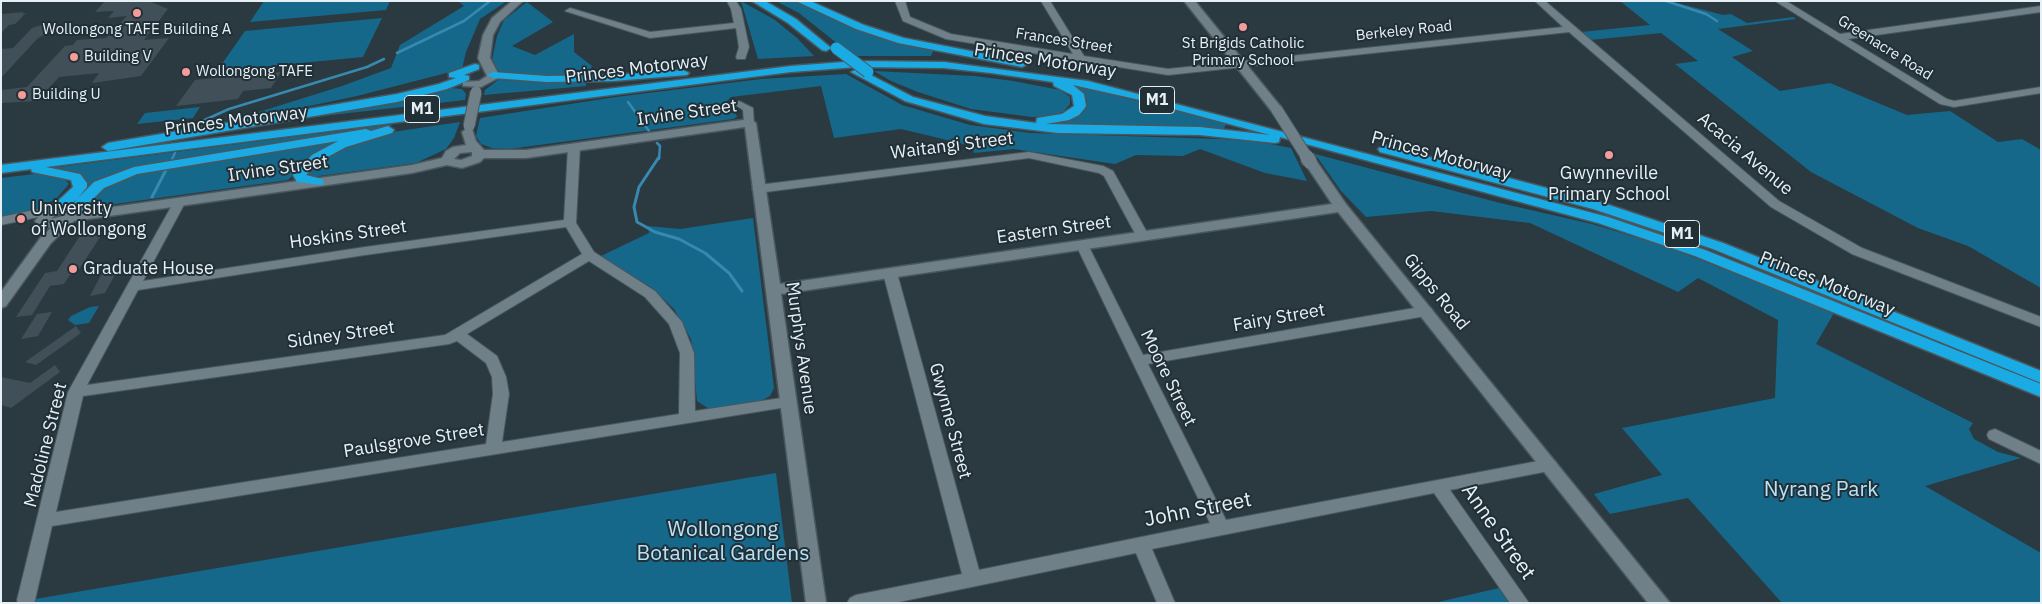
<!DOCTYPE html>
<style>
body{margin:0}
#map{position:relative;width:2042px;height:604px;overflow:hidden;background:#2b3a41;font-family:"IBM Plex Sans",sans-serif}
canvas{display:block}
.frame{position:absolute;inset:0;border:2px solid #e7f0f5;pointer-events:none}
</style>
<div id="map">
<canvas width="2042" height="604"></canvas>
<div class="frame"></div>
</div>
<script>
const c = document.querySelector('canvas').getContext('2d');
c.lineJoin = 'round';
function fillPath(path, color) { c.fillStyle = color; c.fill(path, 'evenodd'); }
const poly = rows => new Path2D(rows.map(r => 'M' + r).join(''));
function stroke(path, color, width, dash) { c.strokeStyle = color; c.lineWidth = width; c.lineCap = dash ? 'butt' : 'round'; c.setLineDash(dash || []); c.stroke(path); }
function label(font, color, halo, rows, align = 'center') {
  c.font = font + ' "IBM Plex Sans",sans-serif'; c.lineWidth = 4; c.setLineDash([]); c.textBaseline = 'middle'; c.strokeStyle = halo; c.fillStyle = color; for (const [text, x, y, turn = 0] of rows) {
    c.save(); c.translate(x, y); c.rotate((+turn || 0) * Math.PI / 180); c.textAlign = isNaN(turn) ? turn : align; if (halo) c.strokeText(text, 0, 0); c.fillText(text, 0, 0); c.restore();
  }
}
fillPath(poly([
 [264,1,390,1,386,10,250,22],
 [458,1,507,1,480,19,466,52,462,69,357,96,214,126,342,86,391,68,400,45,464,6],
 [741,1,775,20,797,38,814,56,758,59],
 [776,1,795,1,857,29,896,43,933,51,931,56,853,56,799,13],
 [1620,1,1670,1,1723,15,1731,14,1747,23,1793,17,1796,19,1718,29,1753,51,1732,57,1780,91,1830,83,1907,115,1950,111,1998,142,2022,139,2041,150,2041,288,1968,246,1918,228,1811,172,1675,64,1698,61,1661,33,1590,40,1581,32,1650,25],
 [527,2,553,22,512,46,535,55,574,34,574,52,592,66,588,75,512,75,500,72,491,65,497,36,504,20],
 [382,18,363,57,217,71,245,31],
 [874,71,975,76,1013,81,1060,90,1070,97,1070,104,1063,112,1051,116,1032,117,971,109,918,92,891,81],
 [846,74,902,105,970,125,1031,133,1249,140,1291,148,1307,181,1265,173,1200,149,1183,156,1136,155,1115,164,1014,149,974,153,972,146,901,129,834,138,821,86,731,97,722,106,725,111,736,114,737,117,733,119,509,149,492,148,481,144,476,136,480,118,616,97,761,79],
 [498,80,586,82,586,86,484,95,485,90],
 [1072,85,1227,123,1223,130,1051,124,1082,114,1087,101,1083,93],
 [450,88,462,89,466,94,465,100,313,117],
 [200,107,193,118,137,124,145,113],
 [460,122,454,138,446,149,416,163,304,178,304,171,343,146,386,133],
 [393,124,388,128,148,165,109,176,79,192,82,183,58,172,69,184,56,199,30,212,1,217,1,178,51,172,51,168],
 [340,140,313,156,288,180,115,204,93,203,94,197,114,181,144,172],
 [1315,154,1500,203,1592,224,1648,241,1683,253,1834,313,1816,344,1973,423,1969,429,1974,439,1998,452,2021,458,1925,486,2041,553,2041,603,1782,603,1688,498,1610,514,1594,494,1662,475,1622,428,1775,398,1778,320,1698,278,1678,292,1530,223,1431,211,1366,217,1341,191],
 [753,218,774,388,770,396,759,402,709,409,697,401,691,339,674,309,652,288,601,256,649,233,648,226,680,229],
 [99,306,89,323,75,325,68,320,71,316,90,307],
 [776,473,792,603,12,603],
 [1499,588,1509,603,1434,603]
]), '#15688a');
stroke(poly([
 [1666,1,1706,14,1717,21],
 [397,53,464,21,490,1],
 [628,102,649,131],
 [188,130,189,127,229,109,367,67,384,59],
 [657,143,660,146,659,159],
 [172,159,175,153]
]), '#3789af', 2.5);
stroke(poly([
 [659,157,639,187,634,207,637,222,655,232,679,239,705,253,729,273,742,291],
 [152,197,167,168]
]), '#3789af', 3);
fillPath(poly([
 [105,1,149,1,168,9,144,40,169,38,141,76,92,83,99,73,59,77,37,101,1,103,1,90,27,87,65,46,73,45,77,40,106,38,127,16,108,18,114,11,95,12],
 [24,12,22,14,26,13,15,24,9,25,1,33,1,14],
 [51,22,56,29,38,38,1,78,1,49,13,48,32,28],
 [281,72,271,88,243,91,238,99,176,106,195,80],
 [103,226,99,232,104,231,76,274,70,275,64,284,50,286,32,315,16,317,45,273,57,271,81,234,88,228],
 [117,271,105,293,90,296,102,273],
 [52,312,38,336,21,339,37,314],
 [76,326,81,333,36,365,25,362],
 [55,365,60,372,11,408,1,405,1,377,30,383]
]), '#415058');
const street = poly([
 [727,1,736,1,741,9,749,47,745,59,737,59,736,57,739,47,736,28,650,38,565,11,570,8,650,32,734,23,731,9,727,1],
 [895,1,905,1,910,17,951,34,1073,54,1041,1,1050,1,1084,56,1168,69,1563,27,1535,1,1545,1,1779,201,1862,248,2041,317,2041,327,1852,254,1771,207,1569,32,1168,75,946,39,903,21,895,1],
 [1775,1,1786,1,1840,34,2041,6,2041,12,1848,39,1947,99,1954,101,2041,87,2041,93,1954,107,1940,104,1775,1],
 [739,101,753,108,754,125,746,125,744,123,743,110,734,104,739,101],
 [574,144,580,147,576,223,594,252,655,291,682,322,694,353,695,411,788,397,793,398,796,402,793,406,52,526,35,600,34,603,18,603,17,600,68,392,176,198,184,198,186,201,143,281,365,247,564,220,568,147,574,144],
 [566,227,582,254,445,335,87,385,138,290,365,255,566,227],
 [589,261,645,297,669,324,680,353,679,414,502,442,509,394,506,377,497,356,467,334,589,261],
 [457,341,486,363,492,377,493,394,486,444,56,512,83,396,449,344,457,341],
 [1029,152,1103,166,1113,171,1149,236,1148,239,1138,239,1104,176,1099,173,1029,158,758,193,752,189,758,185,1029,152],
 [53,206,59,210,57,213,1,225,1,217,53,206],
 [1082,241,1088,245,1143,355,1426,306,1431,308,1433,311,1426,316,1148,364,1226,520,1549,459,1555,461,1557,465,1555,469,1549,471,1450,490,1529,603,1510,603,1434,493,1152,549,1175,603,1157,603,1136,553,894,603,847,603,850,598,856,595,962,574,883,273,890,269,897,273,979,570,1210,523,1076,245,1082,241],
 [1995,429,2041,451,2041,464,1989,439,1987,435,1989,431,1995,429]
]);
const secondary = poly([
 [512,1,523,1,500,22,493,35,490,58,499,75,498,78,481,87,463,86,463,82,479,81,487,76,478,58,483,35,492,18,512,1],
 [1184,1,1195,1,1281,107,1281,113,1273,113,1184,1],
 [750,119,756,123,780,284,1332,204,1304,162,1305,159,1315,159,1346,204,1670,603,1648,603,1338,212,781,294,826,603,806,603,745,127,526,158,484,158,480,162,462,168,447,165,412,173,74,221,51,243,6,306,1,308,1,292,41,237,51,228,37,224,35,221,45,209,70,203,81,205,84,211,412,165,442,158,446,151,453,147,466,145,462,132,468,128,472,129,476,141,484,150,526,150,750,119],
 [472,152,472,156,461,160,454,159,460,153,472,152],
 [68,211,63,216,51,219,55,215,68,211]
]);
const highway = poly([
 [752,1,765,1,796,19,831,48,826,51,822,50,788,23,752,1],
 [796,1,810,1,864,25,904,38,1022,61,1028,64,1022,67,898,43,856,29,796,1],
 [857,61,944,62,1088,81,1608,217,1705,250,2041,384,2041,397,1695,256,1598,223,1280,137,1279,142,1275,143,1200,135,1058,133,984,124,905,101,851,72,857,69,861,70,913,97,985,116,1036,123,1037,118,1062,114,1074,106,1072,95,1054,86,1053,82,991,73,944,68,857,67,791,72,46,167,80,174,87,183,87,187,78,198,94,182,134,167,366,129,371,131,388,126,394,130,392,133,346,147,320,161,306,175,322,179,324,182,322,185,297,182,293,175,312,155,338,141,137,174,104,188,81,211,76,212,69,208,77,199,60,213,50,213,48,210,73,187,71,180,32,172,31,169,1,173,1,165,791,66,857,61],
 [1073,85,1140,100,1270,135,1200,127,1046,124,1069,120,1079,115,1084,109,1086,106,1084,94,1073,85],
 [475,64,479,65,479,69,464,75,469,76,469,80,447,89,397,102,108,151,102,147,108,143,397,94,439,84,456,78,449,77,449,73,475,64],
 [683,70,689,73,687,75,613,81,547,82,493,78,487,75,493,72,547,76,613,75,683,70],
 [1384,145,1603,203,1723,243,2041,371,2041,383,1713,249,1593,209,1380,152,1378,149,1384,145]
]);
stroke(street, '#4a575d', 2);
stroke(secondary, '#4a575d', 3);
stroke(highway, '#4a575d', 3);
fillPath(street, '#708089');
fillPath(secondary, '#708089');
fillPath(highway, '#1babe4');
const secondaryBridgeFar1 = poly([
 [1277,110,1308,159],
 [469,126,476,92]
]);
const secondaryBridge = poly([
 [1307,157,1310,162]
]);
const highwayBridge = poly([
 [836,48,868,72]
]);
stroke(secondaryBridgeFar1, '#4a575d', 13, []);
stroke(secondaryBridge, '#4a575d', 17, []);
stroke(highwayBridge, '#4a575d', 13, []);
stroke(secondaryBridgeFar1, '#708089', 11);
stroke(secondaryBridge, '#708089', 14);
stroke(highwayBridge, '#1babe4', 11);
for (const [x, y, r, color] of [
 [137,13,5,"#f59b98"],
 [1243,27,5,"#f59b98"],
 [74,57,5,"#f59b98"],
 [186,72,5,"#f59b98"],
 [22,95,5,"#f59b98"],
 [1609,155,5,"#f59b98"],
 [21,219,5,"#f59b98"],
 [73,269,5,"#f59b98"]
]) { const dot = new Path2D(); dot.arc(x, y, r, 0, 2 * Math.PI); c.fillStyle = color; c.fill(dot); stroke(dot, '#212f37', 2); }
label('15px', '#e7f0f5', '#212f37', [
 ["Wollongong TAFE Building A",137,30,"center"],
 ["St Brigids Catholic",1243,44,"center"],
 ["Primary School",1243,61,"center"],
 ["Building V",84,57],
 ["Wollongong TAFE",196,72],
 ["Building U",32,95]
], 'left');
label('15px', '#e7f0f5', '#212f37', [
 ["Berkeley Road",1404,31,-6],
 ["Frances Street",1064,41,9],
 ["Greenacre Road",1885,48,32]
]);
for (const [x, y, w] of [
 [1157,100,35],
 [422,109,35],
 [1682,234,35]
]) { const box = new Path2D(); box.roundRect(x - w / 2, y - 13.5, w, 27, 4); c.fillStyle = '#212f37'; c.fill(box); stroke(box, '#e7f0f5', 1); }
label('bold 16px', '#e7f0f5', null, [
 ["M1",1157,100],
 ["M1",422,109],
 ["M1",1682,234]
]);
label('18px', '#e7f0f5', '#212f37', [
 ["Princes Motorway",1045,61,9],
 ["Princes Motorway",637,69,-7],
 ["Irvine Street",687,113,-8],
 ["Princes Motorway",236,121,-7],
 ["Waitangi Street",952,146,-7],
 ["Acacia Avenue",1745,154,40],
 ["Princes Motorway",1441,156,15],
 ["Irvine Street",278,169,-8],
 ["Eastern Street",1054,230,-8],
 ["Hoskins Street",348,235,-8],
 ["Princes Motorway",1827,284,22],
 ["Gipps Road",1436,292,51],
 ["Fairy Street",1279,318,-10],
 ["Sidney Street",341,335,-8],
 ["Murphys Avenue",801,348,82],
 ["Moore Street",1168,378,64],
 ["Gwynne Street",950,421,75],
 ["Paulsgrove Street",414,441,-9],
 ["Madoline Street",46,445,-76]
]);
label('18px', '#e7f0f5', '#212f37', [
 ["Gwynneville",1609,174,"center"],
 ["Primary School",1609,195,"center"],
 ["University",31,209],
 ["of Wollongong",31,230],
 ["Graduate House",83,269]
], 'left');
label('21px', '#bae2f7', '#212f37', [
 ["Nyrang Park",1821,490],
 ["Wollongong",723,530],
 ["Botanical Gardens",723,554]
]);
label('21px', '#e7f0f5', '#212f37', [
 ["John Street",1198,510,-11],
 ["Anne Street",1498,532,55]
]);
</script>
